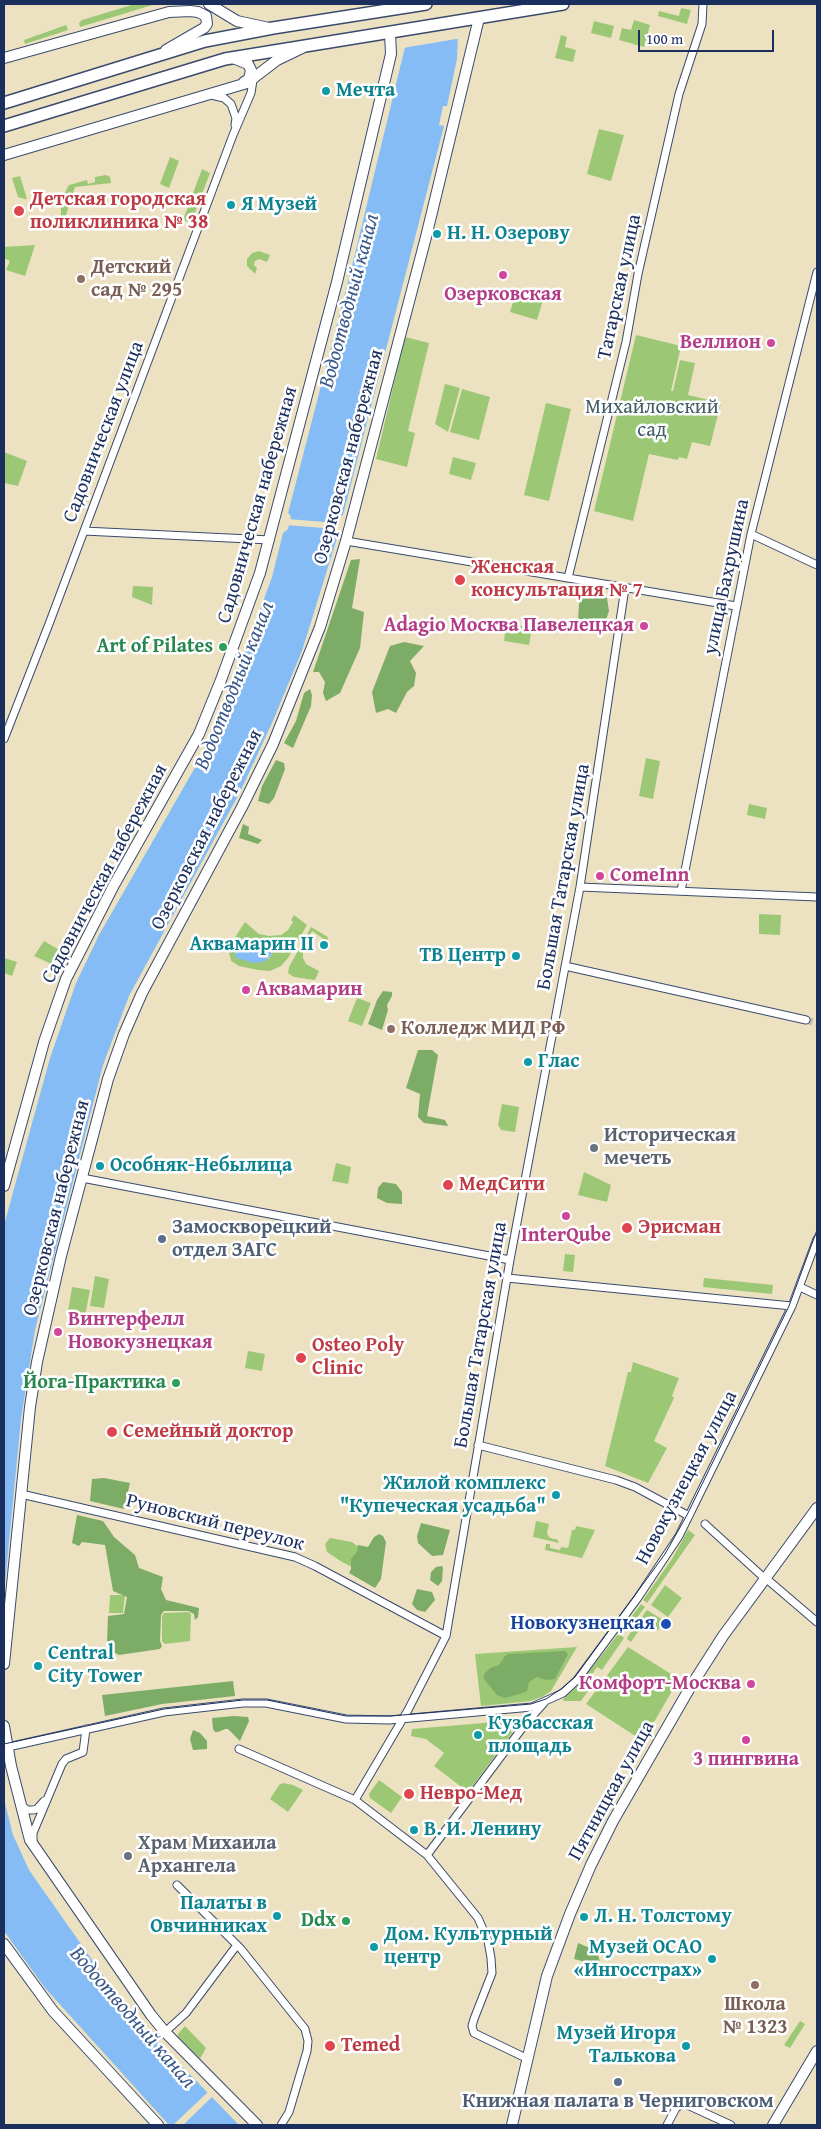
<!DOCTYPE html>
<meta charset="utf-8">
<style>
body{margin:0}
#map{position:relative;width:821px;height:2129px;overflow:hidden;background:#ece2c2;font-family:"Gentium Book Plus",serif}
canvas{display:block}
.frame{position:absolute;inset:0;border:5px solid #1b2f5e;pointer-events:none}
.scale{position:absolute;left:638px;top:30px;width:136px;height:22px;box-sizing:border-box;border:2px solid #1b2f5e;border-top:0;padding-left:6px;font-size:15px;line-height:18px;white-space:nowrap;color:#1b2f5e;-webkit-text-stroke:4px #fff;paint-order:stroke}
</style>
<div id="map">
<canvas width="821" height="2129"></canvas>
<div class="frame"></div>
<div class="scale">100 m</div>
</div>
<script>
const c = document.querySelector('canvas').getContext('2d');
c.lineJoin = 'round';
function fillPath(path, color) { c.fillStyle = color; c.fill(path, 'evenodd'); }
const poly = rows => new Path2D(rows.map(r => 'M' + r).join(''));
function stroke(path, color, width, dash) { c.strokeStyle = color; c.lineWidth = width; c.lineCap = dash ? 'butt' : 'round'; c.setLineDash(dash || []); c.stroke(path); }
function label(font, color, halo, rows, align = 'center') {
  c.font = font + ' "Gentium Book Plus",serif'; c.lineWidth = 5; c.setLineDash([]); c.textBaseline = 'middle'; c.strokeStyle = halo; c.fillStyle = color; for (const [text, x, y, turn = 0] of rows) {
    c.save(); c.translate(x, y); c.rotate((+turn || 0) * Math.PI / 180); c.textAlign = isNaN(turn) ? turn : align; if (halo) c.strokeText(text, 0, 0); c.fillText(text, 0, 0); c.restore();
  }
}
fillPath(poly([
 [135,4,156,4,80,27,79,23,82,20],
 [681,8,691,10,687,24,658,16,659,11,679,16],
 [634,20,650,25,644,47,619,40,622,28,631,30],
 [594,21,614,26,611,38,591,33],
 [66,25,68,30,25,44,24,40],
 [561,35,567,37,565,47,576,50,573,62,555,58],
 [599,129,624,135,611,181,587,174],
 [170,157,179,161,169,188,160,184],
 [202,169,210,173,191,223,183,220],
 [106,175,110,177,111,183,75,187,63,224,61,223,61,200,69,185,87,180,88,184,95,182,95,177],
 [20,176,27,199,25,199,18,197,12,178],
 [35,245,25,276,6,270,10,261,4,258,4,247],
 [259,251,270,255,267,262,259,259,255,261,254,265,257,268,255,274,247,266,247,259,252,253],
 [516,292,543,300,537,320,510,312],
 [636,335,681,346,671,391,673,391,680,360,695,363,688,395,721,403,710,446,692,442,687,459,679,457,678,460,649,454,633,521,594,511],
 [405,337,429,343,408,431,415,433,407,467,376,459],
 [445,384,460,388,448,432,435,424],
 [462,389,490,397,479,440,450,432],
 [546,403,571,409,549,501,524,495],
 [4,452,27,461,18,486,4,483],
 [453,457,476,463,471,480,449,474],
 [133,586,153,587,152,605,132,597],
 [506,624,532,628,529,645,504,641],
 [646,758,660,761,653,799,639,796],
 [749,804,767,808,765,819,747,815],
 [759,914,781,915,780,935,759,934],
 [294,915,307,925,288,958,281,966,270,971,258,970,239,966,231,961,228,948,245,922,259,934,269,936,281,935,288,930,293,922,291,920],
 [243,938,254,947,258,948,262,945,272,952,271,956,268,959,236,945],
 [311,927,328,937,327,941,312,931,303,949,303,958,306,964,319,971,315,980,294,977,288,973,289,967],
 [44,941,65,953,58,967,34,956],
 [4,958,17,962,12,976,4,973],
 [357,998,371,1003,362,1026,348,1021],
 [502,1104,519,1107,515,1132,501,1130,498,1125],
 [336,1163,351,1167,348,1184,332,1181],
 [584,1172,611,1185,607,1202,578,1195],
 [565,1254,575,1255,573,1272,563,1271],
 [95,1276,109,1279,104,1308,90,1306],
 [704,1278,773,1285,772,1294,703,1287],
 [72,1287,90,1290,85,1316,68,1312],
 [248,1351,265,1354,262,1371,245,1368],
 [633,1362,679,1378,672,1396,674,1398,654,1441,667,1448,648,1483,605,1466,628,1372,631,1372],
 [671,1517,671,1523,654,1549,650,1546],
 [536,1521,549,1524,547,1533,549,1537,553,1539,557,1539,559,1543,533,1537],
 [576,1526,595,1530,582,1558,545,1550,546,1544,550,1544,550,1548,560,1550,561,1547,568,1548,572,1530,575,1530],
 [688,1530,695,1535,647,1603,643,1600,672,1559],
 [330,1538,352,1542,360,1548,356,1564,350,1566,342,1562,327,1552,325,1544],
 [665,1585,682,1598,668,1617,651,1605],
 [110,1595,125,1595,123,1613,109,1613],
 [641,1604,645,1607,626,1632,622,1629],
 [647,1610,665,1621,657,1631,645,1622,631,1642,627,1639,628,1636],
 [188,1612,191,1614,190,1641,165,1644,162,1641,162,1616,164,1613],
 [619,1633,624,1638,602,1670,597,1667,588,1680,593,1684,581,1701,564,1701,563,1699,580,1683],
 [577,1647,551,1691,542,1697,530,1701,481,1706,475,1654],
 [628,1647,679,1679,643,1741,586,1704],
 [507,1721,512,1733,468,1792,434,1766,444,1753,426,1739,411,1736,412,1729],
 [379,1780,402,1797,391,1813,370,1798,369,1794],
 [283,1783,293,1785,303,1790,288,1812,270,1799,279,1785],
 [800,2021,805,2024,790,2048,784,2045],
 [185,2026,206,2048,200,2059,178,2037,178,2034]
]), '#9cc875');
fillPath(poly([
 [360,559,352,608,364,612,360,648,340,693,326,701,323,693,325,682,319,672,313,672,351,560],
 [583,592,607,598,609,611,603,629,591,628,578,621,579,604],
 [404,642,424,646,410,661,416,673,414,686,407,692,396,713,388,709,376,713,372,692,390,646],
 [310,689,312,695,311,706,293,748,284,743,296,721,304,693],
 [276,760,284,763,285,769,274,798,269,804,258,801,262,786],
 [243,824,249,827,248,834,262,840,258,844,239,838],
 [383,991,392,992,392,996,387,1005,388,1010,382,1030,368,1024,377,1000],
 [418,1050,432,1050,438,1055,427,1116,445,1120,448,1126,424,1123,418,1117,420,1094,406,1088],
 [383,1182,396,1184,402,1192,402,1204,387,1203,377,1198,378,1188],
 [104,1478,130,1483,124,1509,90,1501,92,1479],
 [77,1515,103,1521,114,1537,135,1555,139,1568,163,1577,161,1589,166,1600,199,1608,198,1617,195,1620,194,1614,188,1611,164,1611,161,1615,160,1641,162,1646,160,1649,119,1655,113,1652,107,1643,108,1616,124,1614,127,1597,113,1591,105,1545,82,1542,79,1546,72,1543],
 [421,1523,450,1530,443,1555,432,1556,418,1543,417,1536],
 [379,1534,383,1536,386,1542,381,1579,375,1588,349,1573,351,1569,351,1559,357,1552,358,1545,368,1547,374,1537],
 [442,1566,443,1568,442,1581,438,1586,430,1580,431,1572,436,1567],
 [417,1589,432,1592,435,1600,425,1612,417,1610,412,1604],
 [565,1651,568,1654,555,1679,546,1680,537,1677,529,1682,527,1691,523,1693,505,1698,497,1695,484,1679,484,1674,490,1668,499,1665,505,1656,509,1654],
 [233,1681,235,1696,162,1704,105,1716,102,1695],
 [234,1716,248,1717,249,1721,240,1741,228,1729,225,1729,218,1732,215,1732,213,1729,212,1718],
 [193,1730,200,1733,207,1741,207,1749,193,1750,190,1739],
 [578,1943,597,1951,600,1962,595,1969,590,1969,582,1961,574,1959]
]), '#7dac66');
fillPath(poly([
 [405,4,459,4,457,59,447,106,443,106,439,125,444,126,343,515,337,517,334,532,338,535,302,651,272,723,240,792,129,996,103,1065,35,1330,21,1419,4,1594,4,1225,50,1058,76,983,99,935,197,764,223,707,249,640,272,577,283,533,288,529,291,516,288,513,351,270,405,47],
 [243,938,254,947,258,948,267,943,273,948,271,956,263,962,254,963,236,958,234,948],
 [4,1799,13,1835,29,1870,116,1994,145,2028,239,2125,169,2125,45,1988,4,1931]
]), '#85bcf5');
fillPath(poly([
 [403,4,461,4,462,38,403,48],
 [288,519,337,523,336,529,286,525],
 [208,2092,212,2097,183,2125,173,2125]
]), '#ece2c2');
stroke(poly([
 [806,1020,817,1023]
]), '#c2beae', 7, [7, 3.5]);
const street = poly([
 [211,95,224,98,231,104,236,118,235,125],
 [84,531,270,540],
 [751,534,817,565],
 [346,541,736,606],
 [568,578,626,342,638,274,679,94,702,24,703,4],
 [4,739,49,624,233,135,251,93,253,80],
 [580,887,817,897],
 [681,891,751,534,817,272],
 [565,966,806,1020],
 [82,1178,510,1260],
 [507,1278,792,1306],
 [800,1287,817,1295],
 [478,1445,616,1480,635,1487,689,1516],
 [21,1494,295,1557,315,1566,446,1636],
 [705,1524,762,1576],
 [769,1581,817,1622],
 [8,1747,164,1712,243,1703,266,1703,346,1719,389,1720,532,1707,563,1693,577,1680,637,1599,679,1536,792,1306,817,1239],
 [239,1749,355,1800,427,1855,478,1918,488,1941,491,1958,492,1973,474,2019,472,2026,474,2033,528,2059],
 [355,1800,408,1710,446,1636,510,1260,580,887,625,588],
 [21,1805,27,1810,33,1810,37,1809,44,1801],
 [33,1842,33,1833,62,1764,66,1759,83,1752,86,1729],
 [427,1855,526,1723,544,1703],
 [177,1885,241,1949,305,2029,308,2041,307,2051,289,2112,281,2125],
 [165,2032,186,2013,237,1945],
 [667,2125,676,2108,683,2103,731,2125]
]);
const secondary = poly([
 [209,4,237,21,269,28],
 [4,58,169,12,190,11,198,12,206,16,207,24,204,28,166,50],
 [233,58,248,64,251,70,249,79,244,82],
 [4,155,247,83,277,60,302,48],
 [4,1186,44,1042,66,979,114,885,199,734,221,680,260,573,337,282,391,54,390,33],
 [4,1664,30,1407,37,1362,61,1256,108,1079,124,1034,142,993,242,807,273,744,320,627,346,541,426,237,479,18],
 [4,1726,11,1766,30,1840,151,2015,165,2032,257,2125],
 [4,1944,53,2011,158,2125],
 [512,2125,547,1976,570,1914,591,1865,613,1821,691,1686,723,1636,817,1508],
 [773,2125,817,2051]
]);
const primary = poly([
 [4,103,205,41,273,28,426,4],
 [4,126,225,59,563,4]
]);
stroke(street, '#3a4a6d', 9);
stroke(secondary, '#3a4a6d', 12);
stroke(primary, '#3a4a6d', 14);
stroke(street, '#fff', 7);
stroke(secondary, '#fff', 10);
stroke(primary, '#fff', 11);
stroke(poly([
 [4,1744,164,1709,243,1700,267,1700,346,1716,391,1716,531,1704,546,1699,561,1689,575,1677,665,1554,687,1515,789,1306,817,1230]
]), '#1b2f5e', 1);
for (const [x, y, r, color] of [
 [326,91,5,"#0f9aa8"],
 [231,205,5,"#0f9aa8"],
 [19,211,6,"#e0444e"],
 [437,234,5,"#0f9aa8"],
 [503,275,5,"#d1479c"],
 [81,279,5,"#8d6e63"],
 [771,343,5,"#d1479c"],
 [460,580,6,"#e0444e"],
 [644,626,5,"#d1479c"],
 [223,647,5,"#2e9e5b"],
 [600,876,5,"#d1479c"],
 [324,945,5,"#0f9aa8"],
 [516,956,5,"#0f9aa8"],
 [246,990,5,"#d1479c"],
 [391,1029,5,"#8d6e63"],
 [528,1062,5,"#0f9aa8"],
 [594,1148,5,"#6b7280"],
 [100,1166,5,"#0f9aa8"],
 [448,1185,6,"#e0444e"],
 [566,1216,5,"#d1479c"],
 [627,1228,6,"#e0444e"],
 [162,1239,5,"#5c6f8a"],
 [58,1332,5,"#d1479c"],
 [301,1358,6,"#e0444e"],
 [176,1383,5,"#2e9e5b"],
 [112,1432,6,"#e0444e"],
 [556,1495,5,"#0f9aa8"],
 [666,1624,6,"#1a4fb4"],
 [38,1666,5,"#0f9aa8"],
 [751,1684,5,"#d1479c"],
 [478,1735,5,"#0f9aa8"],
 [746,1740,5,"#d1479c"],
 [409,1794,6,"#e0444e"],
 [414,1830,5,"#0f9aa8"],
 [128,1856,5,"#6b7280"],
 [277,1916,5,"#0f9aa8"],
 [584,1917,5,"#0f9aa8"],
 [346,1921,5,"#2e9e5b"],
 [374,1947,5,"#0f9aa8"],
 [712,1959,5,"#0f9aa8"],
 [755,1985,5,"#8d6e63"],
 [330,2046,6,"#e0444e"],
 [686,2046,5,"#0f9aa8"],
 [618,2082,5,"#5c6f8a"]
]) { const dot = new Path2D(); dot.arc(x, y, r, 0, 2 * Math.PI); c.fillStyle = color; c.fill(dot); stroke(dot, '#fff', 2); }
label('bold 20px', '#0d838f', '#fff', [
 ["Мечта",336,91],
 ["Я Музей",241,205],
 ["Н. Н. Озерову",447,234],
 ["Аквамарин II",314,945,"right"],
 ["ТВ Центр",506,956,"right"],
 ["Глас",538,1062],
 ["Особняк-Небылица",110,1166],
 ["Жилой комплекс",546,1484,"right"],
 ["\"Купеческая усадьба\"",546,1507,"right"],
 ["Central",48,1654],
 ["City Tower",48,1677],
 ["Кузбасская",488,1724],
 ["площадь",488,1747],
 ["В. И. Ленину",424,1830],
 ["Палаты в",267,1904,"right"],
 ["Овчинниках",267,1927,"right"],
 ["Л. Н. Толстому",594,1917],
 ["Дом. Культурный",384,1935],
 ["центр",384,1958],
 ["Музей ОСАО",702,1948,"right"],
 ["«Ингосстрах»",702,1971,"right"],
 ["Музей Игоря",676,2034,"right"],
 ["Талькова",676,2057,"right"]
], 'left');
label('bold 20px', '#be3a42', '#fff', [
 ["Детская городская",30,200],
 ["поликлиника № 38",30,223],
 ["Женская",471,568],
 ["консультация № 7",471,591],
 ["МедСити",459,1185],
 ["Эрисман",638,1228],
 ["Osteo Poly",312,1346],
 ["Clinic",312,1369],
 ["Семейный доктор",123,1432],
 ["Невро-Мед",420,1794],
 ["Temed",341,2046]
], 'left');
label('bold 20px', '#785e54', '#fff', [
 ["Детский",91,268],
 ["сад № 295",91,291],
 ["Колледж МИД РФ",401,1029],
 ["Школа",755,2005,"center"],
 ["№ 1323",755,2028,"center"]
], 'left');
label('20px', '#1b2f5e', '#fff', [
 ["Татарская улица",620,287,-78],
 ["Садовническая улица",104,432,-69],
 ["Озерковская набережная",349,457,-75],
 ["Садовническая набережная",258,505,-74],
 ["улица Бахрушина",727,577,-78],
 ["Озерковская набережная",207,830,-63],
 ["Садовническая набережная",105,874,-62],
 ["Большая Татарская улица",564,877,-80],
 ["Озерковская набережная",57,1208,-76],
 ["Большая Татарская улица",481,1335,-80],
 ["Новокузнецкая улица",687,1478,-62],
 ["Руновский переулок",215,1523,14],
 ["Пятницкая улица",612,1791,-61]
]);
label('bold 20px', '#b23c85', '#fff', [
 ["Озерковская",503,295],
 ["Веллион",761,343,"right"],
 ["Adagio Москва Павелецкая",634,626,"right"],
 ["ComeInn",610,876,"left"],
 ["Аквамарин",256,990,"left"],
 ["InterQube",566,1236],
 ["Винтерфелл",68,1320,"left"],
 ["Новокузнецкая",68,1343,"left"],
 ["Комфорт-Москва",741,1684,"right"],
 ["3 пингвина",746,1760]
]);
label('20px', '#425d65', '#fff', [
 ["Михайловский",652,408],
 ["сад",652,431]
]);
label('bold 20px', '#27864d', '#fff', [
 ["Art of Pilates",213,647],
 ["Йога-Практика",166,1383],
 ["Ddx",336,1921]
], 'right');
label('bold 20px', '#5b616d', '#fff', [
 ["Историческая",604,1136],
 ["мечеть",604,1159],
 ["Храм Михаила",138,1844],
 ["Архангела",138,1867]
], 'left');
label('bold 20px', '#4e5e75', '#fff', [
 ["Замоскворецкий",172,1228],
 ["отдел ЗАГС",172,1251],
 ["Книжная палата в Черниговском",618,2102,"center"]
], 'left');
label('bold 20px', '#164399', '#fff', [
 ["Новокузнецкая",655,1624]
], 'right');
label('italic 21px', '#3b598b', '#fff', [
 ["Водоотводный канал",350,301,-75],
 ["Водоотводный канал",235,686,-68],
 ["Водоотводный канал",132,2018,49]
]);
</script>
